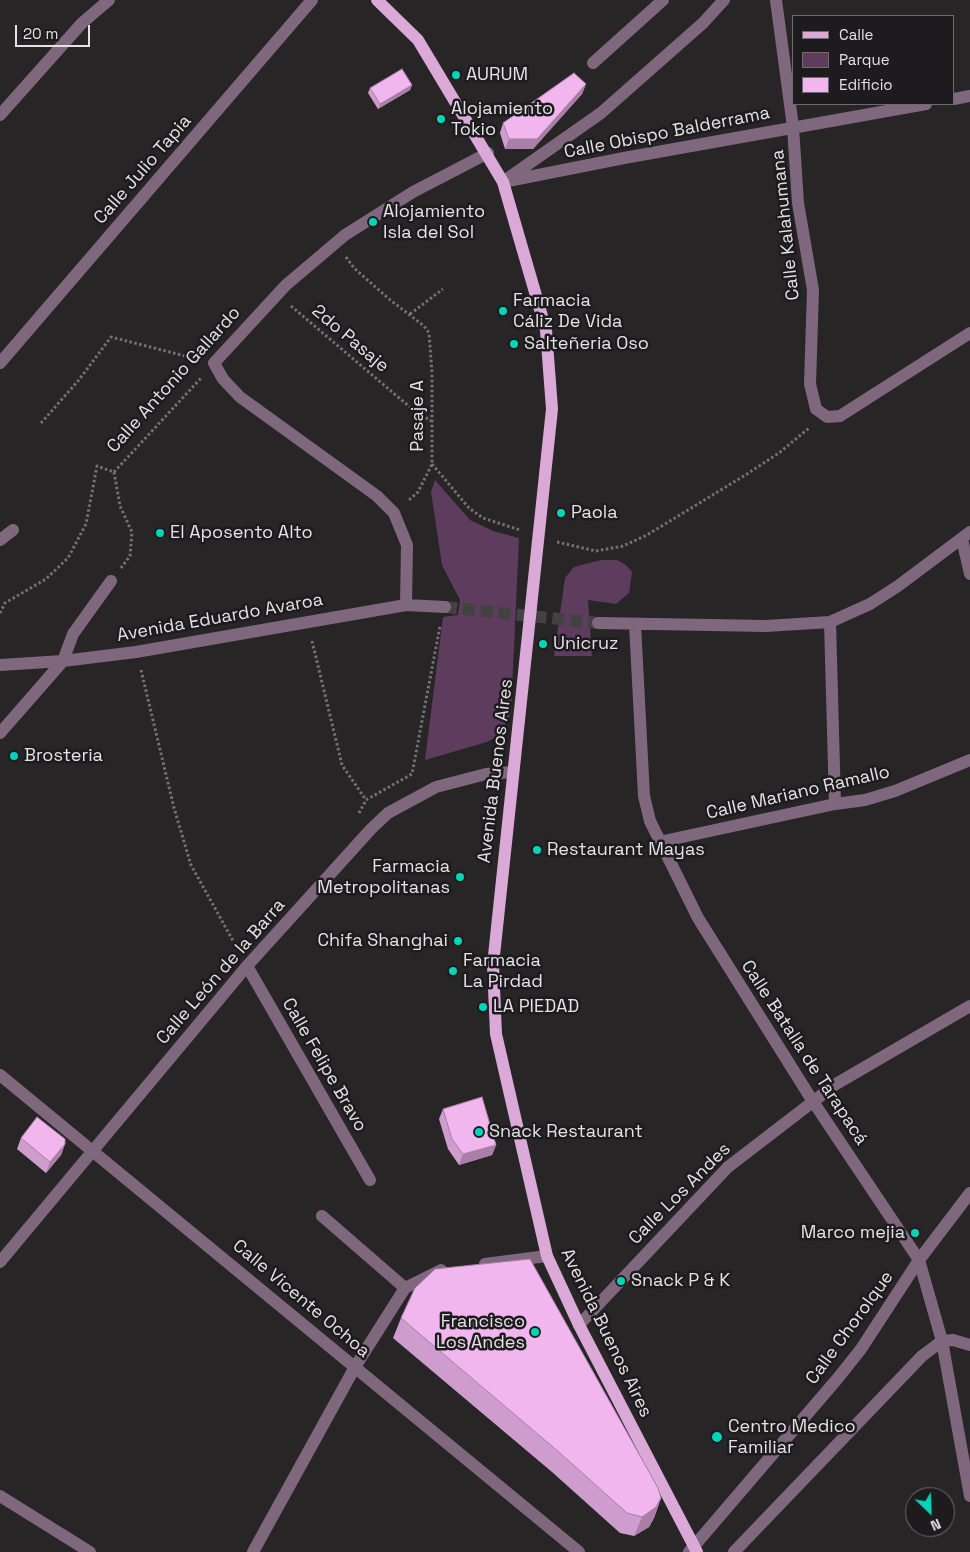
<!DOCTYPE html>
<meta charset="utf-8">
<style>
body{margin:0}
#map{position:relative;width:970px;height:1552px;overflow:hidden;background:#282527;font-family:"Space Grotesk",sans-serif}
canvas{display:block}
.legend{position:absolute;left:792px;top:15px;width:162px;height:90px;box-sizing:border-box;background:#1e1b1e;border:1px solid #6d6b6d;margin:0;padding:6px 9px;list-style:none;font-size:15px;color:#e4e2e4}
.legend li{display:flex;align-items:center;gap:10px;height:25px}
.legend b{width:25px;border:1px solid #6d6b6d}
.north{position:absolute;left:905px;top:1487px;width:50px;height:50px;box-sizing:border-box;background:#1e1b1e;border:1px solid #6d6b6d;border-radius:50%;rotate:156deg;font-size:14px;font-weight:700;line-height:20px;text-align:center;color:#e4e2e4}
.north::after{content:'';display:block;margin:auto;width:18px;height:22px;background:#00d5b7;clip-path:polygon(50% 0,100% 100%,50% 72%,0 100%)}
.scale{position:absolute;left:15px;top:25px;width:75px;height:22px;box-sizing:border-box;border:2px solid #e4e2e4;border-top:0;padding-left:6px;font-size:15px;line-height:18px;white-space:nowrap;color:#e4e2e4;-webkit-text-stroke:4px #1e1b1e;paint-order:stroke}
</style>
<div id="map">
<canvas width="970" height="1552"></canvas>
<ul class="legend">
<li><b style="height:6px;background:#daa9d8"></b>Calle</li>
<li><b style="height:14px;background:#5e3c5d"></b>Parque</li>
<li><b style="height:14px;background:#f1b6ee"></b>Edificio</li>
</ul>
<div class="north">N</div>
<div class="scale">20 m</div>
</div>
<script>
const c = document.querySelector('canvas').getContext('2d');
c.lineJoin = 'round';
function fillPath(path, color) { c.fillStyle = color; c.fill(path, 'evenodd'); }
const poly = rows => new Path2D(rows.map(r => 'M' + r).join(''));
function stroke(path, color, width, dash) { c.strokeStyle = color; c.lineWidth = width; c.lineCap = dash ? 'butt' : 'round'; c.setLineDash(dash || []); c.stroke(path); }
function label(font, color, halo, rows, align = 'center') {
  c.font = font + ' "Space Grotesk",sans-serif'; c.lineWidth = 5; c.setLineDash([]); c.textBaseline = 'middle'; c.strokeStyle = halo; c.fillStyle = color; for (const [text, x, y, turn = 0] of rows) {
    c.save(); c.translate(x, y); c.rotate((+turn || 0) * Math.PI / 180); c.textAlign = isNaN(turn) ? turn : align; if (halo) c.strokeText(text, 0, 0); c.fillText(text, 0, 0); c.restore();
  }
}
fillPath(poly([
 [435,480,470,520,493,531,519,538,511,713,500,735,487,742,425,760,443,617,458,615,460,600,442,565,431,492],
 [601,560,617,560,626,565,632,572,629,593,616,604,588,600,592,656,554,656,565,578,574,567]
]), '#5e3c5d');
stroke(poly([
 [445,607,598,623]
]), '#444143', 12, [12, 6]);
stroke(poly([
 [346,257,354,268,389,299,424,326,429,333,432,373,432,464,418,492,408,501],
 [291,306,411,408,431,421],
 [410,314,443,289],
 [41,423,78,381,111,337,197,359],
 [432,464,469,508,483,518,520,530],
 [114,472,202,377],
 [114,472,120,506,132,532,130,556,121,568],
 [557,542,596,551,623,546,647,535,747,474,779,453,809,428],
 [0,613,5,603,46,579,68,558,86,524,97,466,114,472],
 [312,641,342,765,366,800],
 [141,670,174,808,191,865,237,948],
 [366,800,412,774,440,626],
 [359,813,366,800]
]), '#737173', 3, [2.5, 2.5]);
stroke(poly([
 [776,0,793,127,798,203,813,290,810,384,816,409,827,417,840,416,970,333],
 [593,63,663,0],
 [954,99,970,96],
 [0,115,82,23,109,0],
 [507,179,601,113,703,23,724,0],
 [503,182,624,158,926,104],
 [0,363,312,0],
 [962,539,970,574],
 [0,540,13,530],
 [406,605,407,545,394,513,377,496,240,397,223,379,214,363,286,285,345,235,413,192,488,153],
 [830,622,835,804],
 [598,623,766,626,830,622,870,604,898,586,970,532],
 [635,624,644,796,650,821,698,918,812,1100,919,1260,942,1341,970,1496],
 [0,665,63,661,136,652,406,605,445,607],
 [0,733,63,661,73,634,111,581],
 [659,842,835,804,865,800,895,791,970,760],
 [247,966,370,1180],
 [0,1075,579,1552],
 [322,1216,405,1288],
 [0,1262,247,966,371,829,388,813,436,787,486,774,513,772],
 [485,1264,547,1256],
 [579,1325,728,1167,836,1084,970,1006],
 [942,1341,953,1340,970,1345],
 [0,1496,90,1552],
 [253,1552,355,1367,405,1288,441,1270],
 [689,1552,838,1378,861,1349,919,1260,970,1193],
 [734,1552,922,1356,942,1341]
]), '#7f687e', 12);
stroke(poly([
 [377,0,418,40,503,182,546,330,552,409,493,965,496,1034,547,1256,579,1325,697,1552]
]), '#daa9d8', 12);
fillPath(poly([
 [586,84,582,94,533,149,505,149,500,133,503,123],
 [412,85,410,90,378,109,368,93,370,88],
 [443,1109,496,1145,492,1155,459,1165,448,1149,439,1119],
 [21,1138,65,1144,61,1155,46,1173,17,1149],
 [401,1318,661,1498,654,1518,649,1527,634,1536,620,1533,552,1472,393,1338]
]), '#cf9dcd');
fillPath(poly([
 [586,84,582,94,533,149,505,149,509,139],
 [412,85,410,90,378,109,380,104],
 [65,1144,61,1155,46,1173,50,1162],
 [496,1145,492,1155,459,1165,463,1154],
 [661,1498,654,1518,649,1527,634,1536,642,1517]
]), '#a97fa7');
const building = poly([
 [402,69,412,85,380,104,370,88,402,69],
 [574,73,586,84,537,139,509,139,503,123,574,73],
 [482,1097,496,1145,463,1154,452,1139,443,1109,482,1097],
 [37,1117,65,1139,65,1144,50,1162,21,1138,37,1117],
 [530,1259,658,1488,661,1498,656,1507,642,1517,627,1513,560,1453,401,1318,415,1288,435,1269,530,1259]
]);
fillPath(building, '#f1b6ee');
stroke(building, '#a97fa7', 1);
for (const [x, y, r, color] of [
 [456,75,5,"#00d5b7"],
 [441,119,5,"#00d5b7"],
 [373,222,5,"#00d5b7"],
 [503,311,5,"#00d5b7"],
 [514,344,5,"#00d5b7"],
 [561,513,5,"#00d5b7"],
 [160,533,5,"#00d5b7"],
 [543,644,5,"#00d5b7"],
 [14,756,5,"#00d5b7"],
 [537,850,5,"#00d5b7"],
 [460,877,5,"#00d5b7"],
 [458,941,5,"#00d5b7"],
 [453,971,5,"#00d5b7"],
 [483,1007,5,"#00d5b7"],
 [479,1132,5,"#00d5b7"],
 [915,1233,5,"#00d5b7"],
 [621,1281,5,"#00d5b7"],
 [535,1332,5,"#00d5b7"],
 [717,1437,6,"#00d5b7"]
]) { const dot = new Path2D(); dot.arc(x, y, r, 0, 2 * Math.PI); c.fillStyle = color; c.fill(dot); stroke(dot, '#1e1b1e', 2); }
label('18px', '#e4e2e4', '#1e1b1e', [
 ["AURUM",466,75],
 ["Alojamiento",451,109],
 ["Tokio",451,130],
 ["Alojamiento",383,212],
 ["Isla del Sol",383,233],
 ["Farmacia",513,301],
 ["Cáliz De Vida",513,322],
 ["Salteñeria Oso",524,344],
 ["Paola",571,513],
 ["El Aposento Alto",170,533],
 ["Unicruz",553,644],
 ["Brosteria",24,756],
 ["Restaurant Mayas",547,850],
 ["Farmacia",450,867,"right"],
 ["Metropolitanas",450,888,"right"],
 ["Chifa Shanghai",448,941,"right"],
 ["Farmacia",463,961],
 ["La Pirdad",463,982],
 ["LA PIEDAD",493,1007],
 ["Snack Restaurant",489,1132],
 ["Marco mejia",905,1233,"right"],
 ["Snack P & K",631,1281],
 ["Francisco",525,1322,"right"],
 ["Los Andes",525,1343,"right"],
 ["Centro Medico",728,1427],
 ["Familiar",728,1448]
], 'left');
label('18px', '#e4e2e4', '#1e1b1e', [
 ["Calle Obispo Balderrama",667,133,-11],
 ["Calle Julio Tapia",143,170,-49],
 ["Calle Kalahumana",786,225,-96],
 ["2do Pasaje",350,339,40],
 ["Calle Antonio Gallardo",174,380,-48],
 ["Pasaje A",418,416,-90],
 ["Avenida Eduardo Avaroa",220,618,-10],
 ["Avenida Buenos Aires",496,771,-83],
 ["Calle Mariano Ramallo",798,793,-13],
 ["Calle León de la Barra",221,972,-49],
 ["Calle Batalla de Tarapacá",804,1053,57],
 ["Calle Felipe Bravo",324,1065,60],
 ["Calle Los Andes",680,1194,-45],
 ["Calle Vicente Ochoa",301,1299,40],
 ["Calle Chorolque",850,1328,-54],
 ["Avenida Buenos Aires",606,1333,64]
]);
</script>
